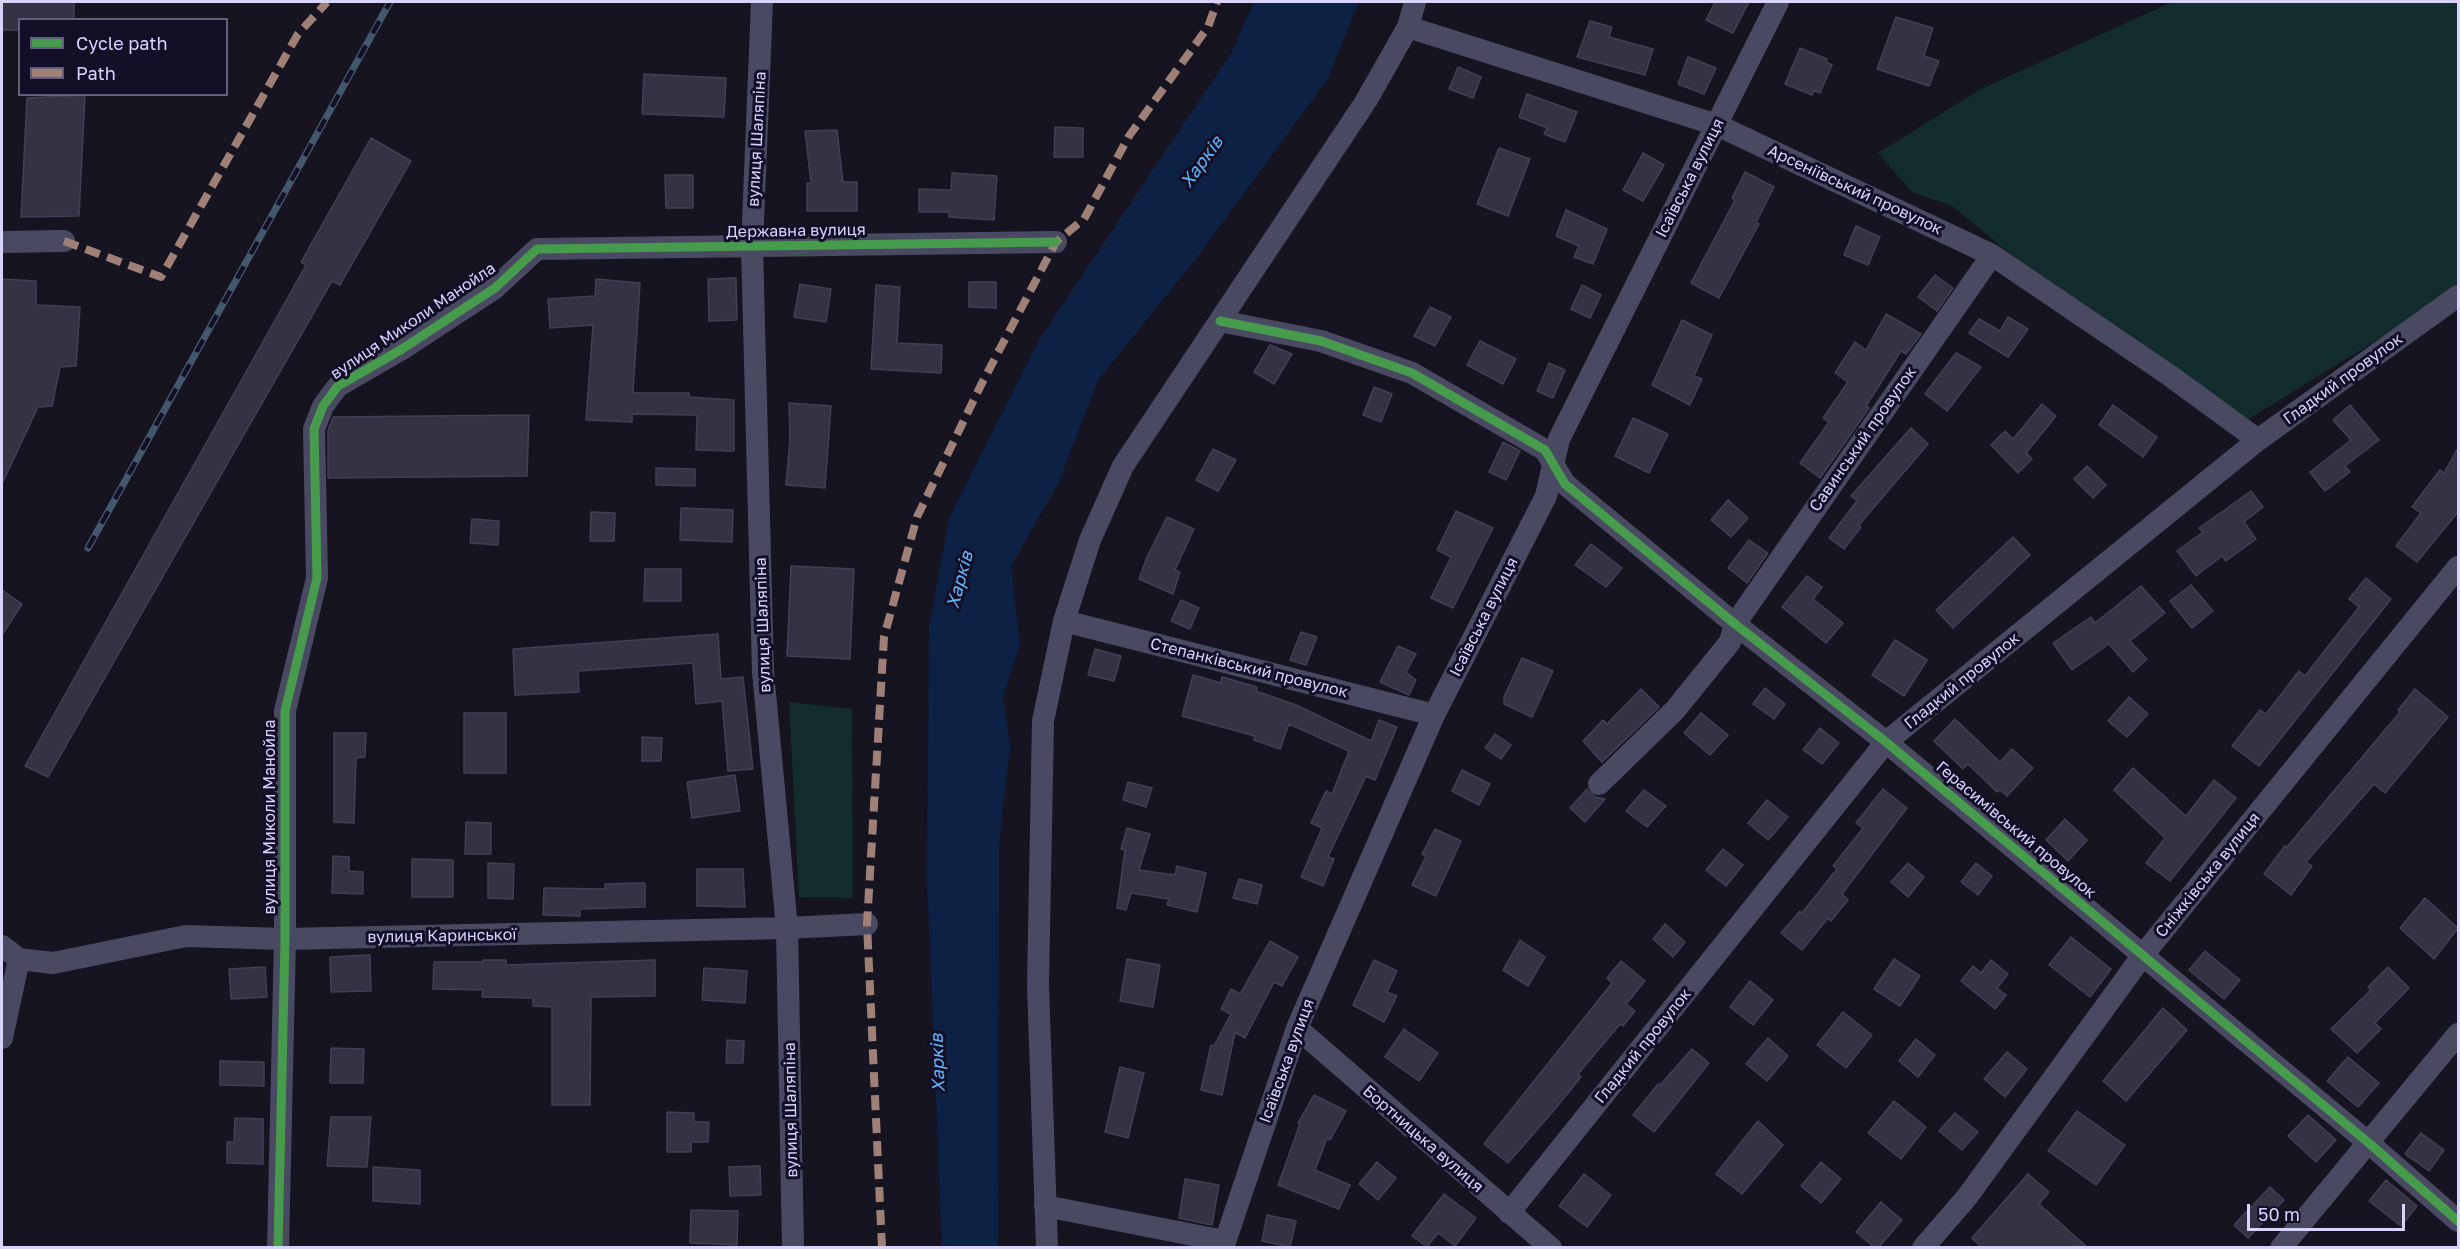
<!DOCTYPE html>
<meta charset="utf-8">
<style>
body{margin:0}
#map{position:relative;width:2460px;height:1249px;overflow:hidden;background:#161421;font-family:"Golos Text",sans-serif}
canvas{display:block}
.frame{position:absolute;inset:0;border:3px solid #d9d4ff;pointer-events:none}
.legend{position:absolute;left:18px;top:18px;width:210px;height:78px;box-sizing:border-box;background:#130f26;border:2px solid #625e7d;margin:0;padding:8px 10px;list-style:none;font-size:18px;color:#d9d4ff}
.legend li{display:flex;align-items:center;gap:12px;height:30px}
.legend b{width:30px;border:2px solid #625e7d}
.scale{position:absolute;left:2247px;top:1204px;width:158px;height:27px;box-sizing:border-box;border:3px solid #d9d4ff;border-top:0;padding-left:8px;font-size:18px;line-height:21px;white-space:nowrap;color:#d9d4ff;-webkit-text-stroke:4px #130f26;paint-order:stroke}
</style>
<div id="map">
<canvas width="2460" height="1249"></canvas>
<div class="frame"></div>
<ul class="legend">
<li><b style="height:8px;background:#469c4c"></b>Cycle path</li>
<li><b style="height:8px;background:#9e8076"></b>Path</li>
</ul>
<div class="scale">50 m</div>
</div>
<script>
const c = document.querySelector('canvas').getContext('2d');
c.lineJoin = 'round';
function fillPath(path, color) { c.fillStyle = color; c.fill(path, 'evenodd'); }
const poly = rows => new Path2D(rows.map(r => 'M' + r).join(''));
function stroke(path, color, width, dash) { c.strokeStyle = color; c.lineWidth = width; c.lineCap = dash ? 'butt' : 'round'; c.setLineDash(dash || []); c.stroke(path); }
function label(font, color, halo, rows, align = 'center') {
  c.font = font + ' "Golos Text",sans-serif'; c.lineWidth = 6; c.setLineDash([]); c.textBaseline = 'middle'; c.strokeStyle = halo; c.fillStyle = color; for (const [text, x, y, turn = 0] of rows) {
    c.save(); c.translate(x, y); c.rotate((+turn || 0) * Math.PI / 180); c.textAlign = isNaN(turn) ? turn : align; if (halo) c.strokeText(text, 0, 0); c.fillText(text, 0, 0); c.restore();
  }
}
fillPath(poly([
 [2172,2,2458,2,2458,287,2434,305,2247,420,2069,302,1952,206,1912,192,1878,153,1979,90],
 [789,702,852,709,853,898,799,897]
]), '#132c2d');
fillPath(poly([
 [1254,2,1359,2,1327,80,1192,264,1098,380,1059,482,1011,566,1020,644,1003,696,1010,747,999,844,998,1247,942,1247,927,878,929,628,949,519,1041,337,1232,52]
]), '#0d2144');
const building = poly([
 [2,2,74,2,74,20,20,20,20,30,2,30,2,2],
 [1715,2,1749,2,1733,33,1706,20,1715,2],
 [1896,17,1933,28,1924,56,1939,61,1929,86,1877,69,1896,17],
 [1590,21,1612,27,1609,37,1653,49,1645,75,1577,57,1590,21],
 [1800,48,1827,59,1826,62,1832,65,1820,93,1814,90,1812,95,1785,84,1800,48],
 [1688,57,1716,68,1704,94,1678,84,1688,57],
 [1458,67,1481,77,1473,98,1449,89,1458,67],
 [644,74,726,78,724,117,642,114,644,74],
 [1527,94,1577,112,1565,142,1544,134,1547,128,1519,117,1527,94],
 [85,95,79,216,21,217,27,98,85,95],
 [1055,127,1083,128,1083,157,1054,157,1055,127],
 [837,130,843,182,857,182,857,211,807,211,807,183,811,183,805,131,837,130],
 [371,138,411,161,340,285,332,281,48,777,25,766,306,265,301,262,371,138],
 [1499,148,1530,159,1508,216,1477,204,1499,148],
 [1643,153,1664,165,1643,201,1623,190,1643,153],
 [1745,172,1774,187,1756,223,1759,224,1719,298,1691,283,1735,200,1732,198,1745,172],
 [952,173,997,176,994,220,949,217,949,212,919,212,919,189,951,190,952,173],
 [665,175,693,175,693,208,666,208,665,175],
 [1566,210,1607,229,1593,264,1574,257,1579,246,1556,236,1566,210],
 [1856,226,1880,237,1868,265,1844,255,1856,226],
 [1935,275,1953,288,1937,311,1918,297,1935,275],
 [736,278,737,320,709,321,708,279,736,278],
 [2,279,36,281,36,305,80,307,76,366,60,367,52,406,38,407,2,484,2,279],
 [596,279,640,283,633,393,689,393,689,397,734,400,734,451,696,450,697,415,632,414,632,422,586,420,593,325,550,328,548,299,595,296,596,279],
 [969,282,996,282,996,308,969,307,969,282],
 [800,284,831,289,826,322,794,317,800,284],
 [876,285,900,287,897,343,942,345,941,373,871,369,876,285],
 [1582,285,1601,295,1590,318,1571,309,1582,285],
 [1430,307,1451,317,1435,346,1414,336,1430,307],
 [1886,314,1921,334,1906,354,1901,351,1866,406,1869,408,1820,478,1800,463,1829,422,1823,418,1848,382,1835,373,1855,342,1866,350,1886,314],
 [2008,317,2028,329,2008,357,1969,333,1979,319,2000,331,2008,317],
 [1682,320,1712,335,1694,376,1702,379,1690,405,1652,385,1682,320],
 [1480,341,1516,359,1503,384,1467,365,1480,341],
 [1270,345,1292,354,1274,384,1254,372,1270,345],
 [1956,353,1981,367,1947,411,1925,394,1956,353],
 [1549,363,1565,370,1553,398,1537,391,1549,363],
 [1374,387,1392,394,1381,422,1363,415,1374,387],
 [789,403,831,406,825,488,786,485,790,440,789,403],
 [2042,404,2056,416,2026,453,2032,459,2018,473,1991,445,2005,431,2013,439,2042,404],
 [2113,405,2157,437,2143,457,2099,425,2113,405],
 [2350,405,2379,440,2345,466,2350,472,2325,491,2310,472,2351,440,2333,420,2350,405],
 [529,415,527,476,328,478,328,431,333,417,529,415],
 [1633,418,1668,434,1649,473,1615,456,1633,418],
 [1911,428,1928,444,1859,525,1861,527,1844,549,1829,538,1857,501,1851,496,1911,428],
 [1503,442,1520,451,1506,480,1489,472,1503,442],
 [2458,448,2458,512,2417,562,2396,546,2421,513,2412,507,2440,470,2444,473,2458,448],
 [1213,449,1236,460,1218,491,1196,480,1213,449],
 [2087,466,2106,485,2093,498,2074,479,2087,466],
 [656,468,695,469,695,486,656,485,656,468],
 [2251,491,2263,507,2244,522,2256,539,2226,561,2222,556,2196,576,2177,551,2203,532,2199,528,2251,491],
 [1728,500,1748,518,1731,537,1711,520,1728,500],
 [681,508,733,510,732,542,680,540,681,508],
 [1456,511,1493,528,1453,608,1431,598,1451,557,1437,550,1456,511],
 [591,512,615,513,614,541,590,541,591,512],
 [1167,517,1194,529,1175,570,1180,572,1173,594,1139,579,1147,557,1167,517],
 [472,519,499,521,498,545,470,543,472,519],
 [2013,537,2030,555,1953,628,1936,610,2013,537],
 [1749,540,1768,553,1747,583,1728,568,1749,540],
 [1591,544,1622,568,1606,587,1575,565,1591,544],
 [791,566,854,569,850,659,787,656,791,566],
 [645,569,681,569,681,601,644,601,645,569],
 [1807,576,1822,587,1813,599,1843,623,1826,643,1782,607,1807,576],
 [2366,578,2391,599,2259,766,2232,746,2260,710,2266,714,2299,671,2305,676,2359,607,2349,599,2366,578],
 [2191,585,2213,611,2192,628,2170,601,2191,585],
 [2141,586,2165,613,2130,641,2147,659,2133,672,2109,644,2072,670,2053,643,2091,617,2095,623,2141,586],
 [2,590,22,604,2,635,2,590],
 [1181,600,1199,608,1190,629,1171,621,1181,600],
 [1301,632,1317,637,1306,665,1290,660,1301,632],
 [718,634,721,679,743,677,753,769,728,771,722,701,696,704,693,663,578,671,579,692,515,695,513,649,718,634],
 [1895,640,1927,660,1904,696,1872,675,1895,640],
 [1398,646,1416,654,1406,672,1416,680,1409,695,1380,682,1398,646],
 [1095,649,1121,656,1114,681,1088,675,1095,649],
 [1522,658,1553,671,1532,717,1504,704,1504,697,1522,658],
 [1193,675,1221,683,1222,677,1257,687,1256,691,1296,705,1371,741,1379,720,1397,727,1375,780,1366,776,1328,857,1334,859,1323,886,1301,877,1322,828,1311,823,1326,791,1332,794,1349,751,1289,724,1280,749,1254,740,1255,736,1182,716,1193,675],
 [1765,688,1785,704,1774,719,1753,704,1765,688],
 [1641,689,1659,707,1602,762,1583,741,1603,720,1607,724,1641,689],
 [2415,689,2448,717,2385,793,2374,784,2306,862,2312,866,2291,895,2264,874,2285,846,2287,847,2400,712,2398,710,2415,689],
 [2129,697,2148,714,2127,737,2108,721,2129,697],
 [464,713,506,713,506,773,464,773,464,713],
 [1701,713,1728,735,1710,755,1684,733,1701,713],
 [1955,719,2000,762,2012,749,2033,768,2007,796,2000,790,1997,792,1968,764,1963,769,1934,741,1955,719],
 [1820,728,1839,743,1822,764,1803,750,1820,728],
 [334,733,366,733,365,757,356,758,354,823,334,822,334,733],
 [1495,734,1511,745,1501,759,1485,748,1495,734],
 [642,737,662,738,661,761,642,761,642,737],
 [2133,768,2186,816,2214,780,2236,798,2170,881,2146,863,2165,838,2114,790,2133,768],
 [1462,770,1490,784,1479,805,1452,791,1462,770],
 [735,775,740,811,692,818,687,782,735,775],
 [1128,782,1152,788,1146,807,1123,800,1128,782],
 [1587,789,1595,797,1605,799,1585,822,1570,808,1587,789],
 [1883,789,1907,808,1842,894,1848,900,1831,921,1828,918,1802,950,1781,933,1800,911,1802,913,1837,869,1833,866,1863,828,1856,823,1883,789],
 [1644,790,1666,806,1647,827,1626,811,1644,790],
 [1767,800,1788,817,1768,840,1748,823,1767,800],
 [2065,819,2087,840,2068,861,2046,840,2065,819],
 [466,822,491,823,491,854,465,854,466,822],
 [1127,828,1150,834,1139,870,1175,875,1177,866,1206,873,1197,912,1167,905,1169,899,1131,893,1126,910,1117,908,1125,850,1121,849,1127,828],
 [1435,829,1461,841,1436,896,1412,885,1426,856,1422,854,1435,829],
 [1723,849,1743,865,1726,886,1706,870,1723,849],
 [333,856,349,857,349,871,363,872,363,894,332,893,333,856],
 [412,859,453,860,453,897,412,897,412,859],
 [488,863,514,864,513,899,488,898,488,863],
 [1908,863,1924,877,1908,897,1891,882,1908,863],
 [1976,863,1992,876,1978,895,1961,882,1976,863],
 [697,869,743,869,745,907,697,906,697,869],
 [1239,879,1262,885,1257,904,1233,898,1239,879],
 [645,883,645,907,580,909,580,916,543,915,544,888,605,889,605,884,645,883],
 [2425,898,2458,928,2434,959,2400,928,2425,898],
 [1665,924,1685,942,1673,957,1653,939,1665,924],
 [2071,937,2111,969,2090,997,2049,965,2071,937],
 [1520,940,1545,957,1528,986,1503,970,1520,940],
 [1270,941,1298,957,1282,986,1274,982,1245,1038,1235,1032,1222,1095,1201,1090,1211,1045,1214,1046,1231,1014,1221,1009,1231,989,1240,994,1270,941],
 [2205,951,2240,980,2224,999,2189,970,2205,951],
 [370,955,371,991,331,992,330,957,370,955],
 [1127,959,1160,965,1153,1007,1120,1001,1127,959],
 [1894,959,1920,976,1900,1006,1874,989,1894,959],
 [483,960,506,960,506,965,655,960,655,996,591,997,590,1105,552,1105,552,1007,533,1006,533,998,482,997,483,990,433,989,434,962,483,962,483,960],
 [1374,960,1397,971,1387,992,1397,996,1384,1022,1353,1005,1374,960],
 [1991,960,2008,974,1997,988,2006,995,1995,1009,1961,981,1973,966,1981,973,1991,960],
 [1621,961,1645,981,1626,1004,1635,1011,1623,1026,1620,1024,1578,1074,1581,1077,1555,1109,1508,1163,1484,1144,1612,983,1607,978,1621,961],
 [265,967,267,997,231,999,229,969,265,967],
 [2388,967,2409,988,2375,1023,2381,1029,2357,1053,2331,1029,2371,990,2368,987,2388,967],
 [704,968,747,971,745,1003,702,1000,704,968],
 [1750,981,1773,1000,1753,1025,1730,1007,1750,981],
 [2163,1008,2187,1030,2126,1101,2103,1081,2163,1008],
 [1843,1012,1872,1035,1846,1068,1817,1045,1843,1012],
 [1404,1029,1438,1053,1419,1081,1385,1057,1404,1029],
 [1768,1038,1788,1056,1767,1081,1746,1064,1768,1038],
 [1916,1039,1935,1055,1918,1077,1899,1061,1916,1039],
 [727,1040,744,1041,743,1063,726,1063,727,1040],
 [331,1048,364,1049,363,1083,330,1083,331,1048],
 [1692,1049,1709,1063,1654,1132,1633,1115,1658,1084,1660,1085,1692,1049],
 [2007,1052,2027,1069,2005,1097,1984,1079,2007,1052],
 [2348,1057,2379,1083,2358,1107,2327,1081,2348,1057],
 [220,1061,264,1062,264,1086,220,1085,220,1061],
 [1120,1067,1144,1073,1128,1138,1105,1132,1120,1067],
 [1314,1095,1346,1111,1330,1140,1327,1138,1315,1170,1350,1185,1339,1209,1278,1185,1300,1124,1298,1123,1314,1095],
 [1894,1101,1926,1127,1901,1159,1868,1133,1894,1101],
 [2077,1111,2125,1145,2096,1185,2048,1151,2077,1111],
 [667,1112,694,1113,694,1122,709,1122,708,1142,691,1142,691,1152,667,1152,667,1112],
 [1955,1113,1978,1132,1962,1150,1939,1131,1955,1113],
 [2308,1115,2336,1140,2316,1162,2288,1136,2308,1115],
 [331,1117,371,1117,367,1167,327,1166,331,1117],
 [235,1118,263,1119,263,1164,227,1163,227,1142,234,1142,235,1118],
 [1758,1121,1783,1145,1742,1194,1716,1174,1758,1121],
 [2421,1133,2444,1150,2429,1171,2405,1154,2421,1133],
 [1377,1162,1396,1178,1378,1200,1359,1184,1377,1162],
 [1821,1162,1841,1179,1821,1203,1801,1186,1821,1162],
 [760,1166,761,1195,730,1196,729,1167,760,1166],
 [373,1167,420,1170,420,1204,373,1201,373,1167],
 [1584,1174,1611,1195,1587,1227,1559,1206,1584,1174],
 [2028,1174,2049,1192,2039,1204,2088,1248,1982,1248,1972,1238,2028,1174],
 [1185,1179,1219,1185,1212,1225,1179,1218,1185,1179],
 [2386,1180,2417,1206,2401,1226,2369,1201,2386,1180],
 [2270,1187,2284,1200,2248,1238,2234,1225,2270,1187],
 [1444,1194,1476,1218,1455,1246,1438,1233,1427,1247,1412,1236,1444,1194],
 [1881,1202,1902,1220,1878,1248,1875,1248,1856,1232,1881,1202],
 [691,1210,738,1211,737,1245,690,1243,691,1210],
 [1267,1215,1296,1221,1290,1247,1262,1241,1267,1215]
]);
fillPath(building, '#343243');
stroke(building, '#433f54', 1.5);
stroke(poly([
 [762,2,752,246,763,672,787,928,793,1248],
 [1408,27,1717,125,1992,255,2169,375,2258,440],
 [2,242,64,241],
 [1220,321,1321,341,1412,373,1545,450,1565,484,1735,624,1886,742,2370,1144,2458,1221],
 [1064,621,1434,715],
 [1599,784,1675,710,1730,642,1735,624,1992,255],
 [2,946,19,959,53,963,186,936,285,939,787,928,867,924],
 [1297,1028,1551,1248],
 [2,1038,19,959],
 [1045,1206,1224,1241],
 [1509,1213,1886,742,2258,440,2458,296],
 [278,1248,285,939,285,711,317,578,314,429,323,406,338,386,402,349,495,288,537,249,1056,242],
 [1047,1248,1038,985,1043,721,1064,621,1090,540,1123,466,1366,101,1408,27,1415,2],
 [1223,1248,1297,1028,1434,715,1546,496,1559,439,1778,2],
 [1923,1248,1967,1197,2143,955,2458,567],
 [2281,1248,2458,1034]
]), '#4a4962', 22);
const rail = poly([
 [88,548,390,2]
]);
stroke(rail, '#43596b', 7);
stroke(rail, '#130f26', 4.5, [14]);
stroke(poly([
 [64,241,161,277,298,34,327,2],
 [882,1248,867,924,884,637,917,517,982,383,1056,242,1084,219,1129,136,1208,27,1217,2]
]), '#9e8076', 8, [15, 8]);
stroke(poly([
 [1220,321,1321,341,1412,373,1545,450,1565,484,1735,624,1886,742,2370,1144,2458,1221],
 [278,1248,285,939,285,711,317,578,314,429,323,406,338,386,402,349,495,288,537,249,1056,242]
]), '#469c4c', 9);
label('16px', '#d9d4ff', '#130f26', [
 ["вулиця Шаляпіна",757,139,-87],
 ["Ісаївська вулиця",1690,178,-63],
 ["Арсеніївський провулок",1855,190,25],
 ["Державна вулиця",796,231,-1],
 ["вулиця Миколи Манойла",413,321,-34],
 ["Гладкий провулок",2343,379,-36],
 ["Савинський провулок",1863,439,-55],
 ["Ісаївська вулиця",1484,617,-63],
 ["вулиця Шаляпіна",763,625,-92],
 ["Степанківський провулок",1249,668,14],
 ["Гладкий провулок",1962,681,-39],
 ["вулиця Миколи Манойла",270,817,-90],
 ["Герасимівський провулок",2016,830,40],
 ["Сніжківська вулиця",2208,875,-51],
 ["вулиця Каринської",442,936,-1],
 ["Гладкий провулок",1643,1046,-51],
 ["Ісаївська вулиця",1287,1061,-70],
 ["вулиця Шаляпіна",791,1110,-91],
 ["Бортницька вулиця",1423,1139,41]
]);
label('italic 18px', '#62b6ff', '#130f26', [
 ["Харків",1202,162,-54],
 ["Харків",960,580,-75],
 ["Харків",938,1063,-92]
]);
</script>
